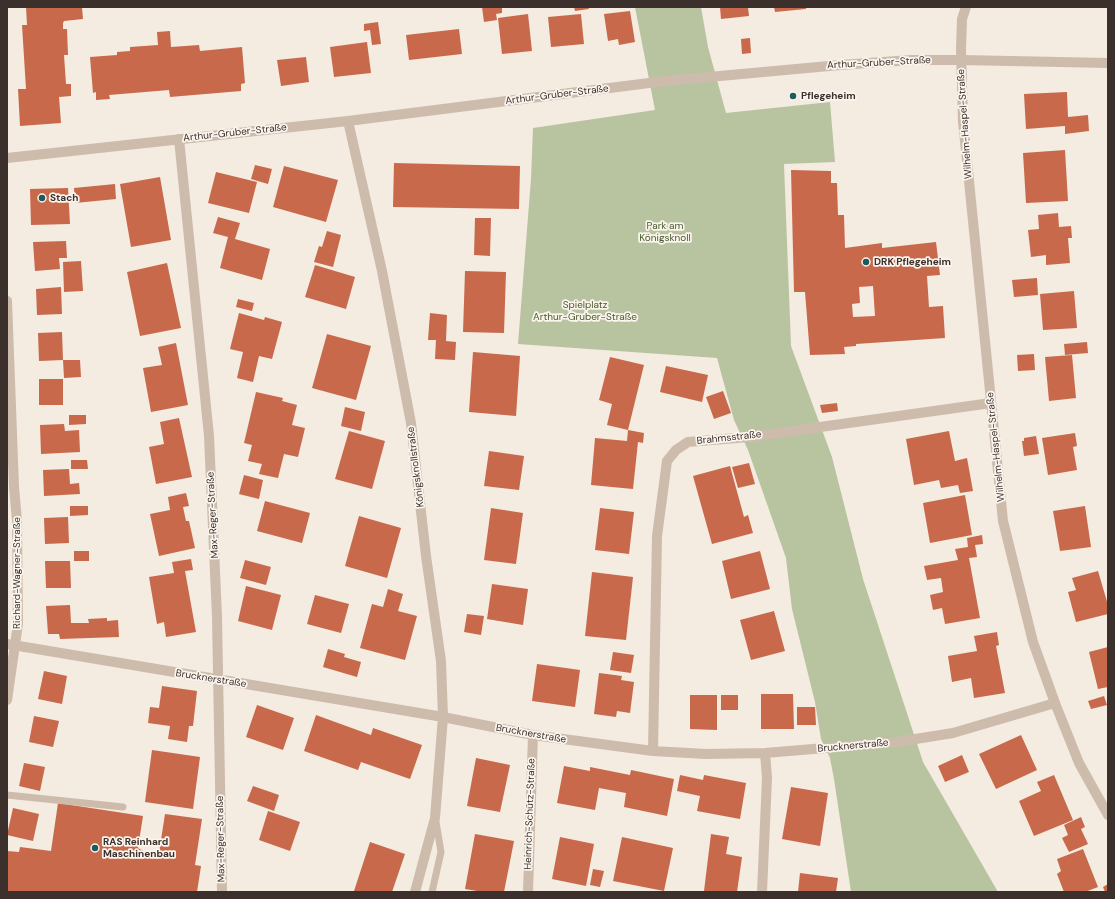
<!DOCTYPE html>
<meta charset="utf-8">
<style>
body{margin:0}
#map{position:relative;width:1115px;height:899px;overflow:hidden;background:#f4ebe1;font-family:"DM Sans",sans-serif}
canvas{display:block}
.frame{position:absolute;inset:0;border:8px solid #3b302b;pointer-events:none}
</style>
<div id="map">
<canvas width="1115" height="899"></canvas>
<div class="frame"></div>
</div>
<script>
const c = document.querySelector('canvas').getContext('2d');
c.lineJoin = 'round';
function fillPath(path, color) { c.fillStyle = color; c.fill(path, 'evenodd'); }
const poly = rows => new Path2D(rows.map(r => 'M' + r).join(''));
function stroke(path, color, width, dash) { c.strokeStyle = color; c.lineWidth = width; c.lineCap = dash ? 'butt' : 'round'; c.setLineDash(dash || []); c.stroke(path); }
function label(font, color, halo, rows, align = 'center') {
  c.font = font + ' "DM Sans",sans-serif'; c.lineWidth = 3.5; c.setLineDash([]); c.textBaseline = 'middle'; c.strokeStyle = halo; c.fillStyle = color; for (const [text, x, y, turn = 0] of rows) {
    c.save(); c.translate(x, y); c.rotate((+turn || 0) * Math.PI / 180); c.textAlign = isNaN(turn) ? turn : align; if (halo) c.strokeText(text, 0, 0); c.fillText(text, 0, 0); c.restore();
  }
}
fillPath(poly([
 [635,7,701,7,708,47,726,113,830,102,835,162,784,164,791,346,832,457,863,579,923,762,998,892,851,892,834,779,830,758,821,739,815,702,792,609,786,558,748,450,734,420,717,358,518,344,531,179,533,128,655,110]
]), '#b8c4a0');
fillPath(poly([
 [26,7,82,7,83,19,64,21,63,23,63,29,67,29,68,55,64,55,66,84,71,84,71,96,59,97,61,123,20,126,18,89,26,89,22,25,27,25],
 [482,7,502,7,502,13,496,14,497,20,484,22],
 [574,7,588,7,589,9,575,11],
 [720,7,748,7,749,16,721,19],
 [774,7,806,7,806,9,775,12],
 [630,11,635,42,619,45,618,39,608,41,604,14],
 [528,14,532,51,502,54,498,18],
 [581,14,584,44,551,47,548,17],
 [378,22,381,44,372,45,370,30,364,31,364,24],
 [459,29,462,54,409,60,406,35],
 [170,31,171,47,199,45,200,51,242,47,245,83,241,84,241,91,170,97,169,90,109,95,110,99,96,100,96,92,93,93,90,57,117,55,117,52,130,51,130,47,158,45,157,32],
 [750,38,751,53,742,54,741,39],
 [367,42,371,73,334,77,330,47],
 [306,57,309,82,281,86,277,60],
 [1067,92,1068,117,1088,115,1089,131,1065,134,1065,126,1026,129,1024,94],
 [1065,150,1068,201,1026,203,1023,153],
 [394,163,520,166,519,209,393,207],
 [255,165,272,169,268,184,251,179],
 [284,166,338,180,326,222,273,207],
 [791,170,831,171,831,183,837,183,838,215,844,215,845,248,882,243,882,248,936,242,940,275,927,276,929,307,943,306,945,338,856,344,856,346,844,347,845,354,810,355,805,292,794,292],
 [873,286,875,316,853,317,852,304,860,303,859,287],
 [216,172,257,182,249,213,208,203],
 [160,177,171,240,131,247,120,184],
 [115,184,116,199,75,203,74,188],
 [68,188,70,224,31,225,30,189],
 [1058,213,1059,227,1071,226,1072,238,1068,238,1070,263,1046,265,1046,255,1031,257,1028,230,1039,229,1038,215],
 [218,217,240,223,235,239,270,249,262,280,220,268,228,237,213,233],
 [475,218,491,218,490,256,474,255],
 [327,231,341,235,333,267,314,262,319,246,322,247],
 [66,241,67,258,59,258,60,269,35,271,33,242],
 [81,261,83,291,64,292,63,262],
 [167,263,181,328,140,336,127,272],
 [315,265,355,277,346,309,305,297],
 [465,271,506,272,504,333,463,332],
 [1037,278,1038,295,1014,297,1012,280],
 [61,287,62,314,37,315,36,289],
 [1074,291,1077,328,1043,330,1040,294],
 [238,299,254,303,252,311,236,307],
 [239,313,264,320,265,317,282,322,272,359,259,356,253,382,237,378,243,352,230,349],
 [430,313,447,315,446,341,456,342,455,360,435,359,436,340,428,340],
 [62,332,63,360,39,361,38,333],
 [327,334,371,346,356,400,312,388],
 [1087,342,1088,353,1065,355,1064,344],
 [176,343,188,405,151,412,143,368,162,365,158,347],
 [473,352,520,356,516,416,469,412],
 [1034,354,1035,370,1018,371,1017,355],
 [1072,355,1076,398,1049,401,1045,357],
 [610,357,644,365,628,430,607,425,612,404,599,400],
 [63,360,80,360,81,377,64,378],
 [666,366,708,375,702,402,660,392],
 [39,379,63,379,63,405,39,405],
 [723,391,731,413,714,419,706,397],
 [256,392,283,398,282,401,297,405,292,425,305,428,298,457,284,454,278,478,259,474,262,464,248,461,252,445,244,443],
 [837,403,838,411,822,413,820,405],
 [345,407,365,412,361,431,341,426],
 [69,415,86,415,86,424,69,425],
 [179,418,192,477,156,484,149,447,164,444,160,422],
 [64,424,65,431,79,430,80,452,41,454,40,425],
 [628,430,644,433,643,443,638,442,633,489,591,485,595,438,627,441],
 [349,431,385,441,372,489,335,479],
 [949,431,955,461,967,458,973,491,960,493,958,485,941,488,939,480,914,485,906,439],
 [1075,433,1077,446,1073,447,1077,470,1048,475,1042,438],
 [1036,436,1039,454,1024,456,1022,441,1024,441,1024,438],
 [489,451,524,456,519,490,484,486],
 [71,460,87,460,88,469,71,469],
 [749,463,755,484,738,488,732,467],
 [730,466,744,517,748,515,753,533,712,544,693,476],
 [69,469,70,484,79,483,80,494,44,496,43,470],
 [244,475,263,480,259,499,239,494],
 [186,493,189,506,183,507,186,521,189,521,195,548,159,556,150,514,170,510,168,497],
 [965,495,972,535,930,543,923,503],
 [265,501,310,513,302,543,257,531],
 [70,506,88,506,88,515,70,516],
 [1085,506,1091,547,1060,551,1053,511],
 [491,508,523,513,516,564,484,560],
 [600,508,634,512,629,554,595,550],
 [359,516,401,528,387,578,345,566],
 [68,517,69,543,45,544,44,518],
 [982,535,983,544,975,545,977,557,969,558,980,618,945,624,942,608,933,610,930,595,943,592,941,578,927,580,924,566,958,560,955,549,968,547,967,538],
 [74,551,89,551,89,561,74,561],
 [760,551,770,589,731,599,722,561],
 [191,559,193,570,185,571,196,632,166,637,164,622,157,624,149,577,174,573,172,562],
 [245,560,271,567,266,585,240,578],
 [45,561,70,561,71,588,46,588],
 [1098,571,1108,605,1108,614,1076,622,1068,592,1076,590,1072,578],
 [592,572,633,577,626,640,585,636],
 [492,584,528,589,523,625,487,619],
 [246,586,281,595,272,630,238,621],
 [388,589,403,594,398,611,417,616,405,660,360,648,372,604,383,607],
 [315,595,349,604,341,633,307,624],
 [70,605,71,623,89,623,88,619,107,618,107,621,118,620,119,637,60,639,59,634,48,634,46,606],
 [774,611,785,651,751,660,740,620],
 [467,614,484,616,481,635,464,632],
 [997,632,999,645,996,646,1005,693,974,698,971,678,952,682,948,656,977,651,974,636],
 [1108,647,1108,687,1098,689,1089,652],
 [328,649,345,654,344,657,361,662,357,677,323,667],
 [613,652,634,655,631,673,610,670],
 [537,664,580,670,575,707,532,701],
 [44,671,67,676,62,704,38,699],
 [599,673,622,676,621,680,634,682,630,713,617,711,616,717,594,714],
 [162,686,197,691,193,726,189,726,187,742,168,739,170,726,148,723,150,707,159,708],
 [761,694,793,694,794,729,761,729],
 [690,695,717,695,717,730,690,729],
 [721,695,738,695,738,710,721,710],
 [1104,696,1107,705,1091,709,1088,701],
 [257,705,294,718,283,750,246,737],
 [797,707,815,707,816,725,797,725],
 [316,715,371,735,373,728,422,745,410,779,361,762,358,770,304,751],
 [34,716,59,721,53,747,29,742],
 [1021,735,1037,770,996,789,979,754],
 [152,750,200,757,193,809,145,802],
 [962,755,969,772,945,782,938,766],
 [476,758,510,765,500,812,467,806],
 [24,763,45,767,40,791,19,786],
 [564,766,590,771,590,767,630,775,631,770,674,779,667,816,624,807,626,793,599,788,595,810,557,803],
 [680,775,703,780,704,775,746,783,740,819,697,811,700,796,677,791],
 [1054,775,1073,820,1034,836,1019,801,1041,791,1037,782],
 [253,786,279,795,274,811,247,801],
 [791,787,828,793,820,846,782,839],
 [58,803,143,816,138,848,158,859,165,814,202,819,195,865,201,866,197,892,7,892,7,851,19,852,20,847,51,851],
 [13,808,39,814,33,841,7,835],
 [268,811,300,822,290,851,259,840],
 [1081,817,1085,827,1081,829,1088,844,1069,852,1062,838,1068,835,1064,825],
 [475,834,514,841,504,892,483,892,465,889],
 [711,834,729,837,726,854,742,857,737,892,704,891],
 [560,837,594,844,586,886,552,879],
 [622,837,673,848,664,891,613,881],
 [370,842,405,854,392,892,354,891],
 [1083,849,1098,887,1085,892,1064,892,1057,874,1061,871,1057,859],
 [593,869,604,871,600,887,590,885],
 [800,873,838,878,836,892,798,892],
 [1108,884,1108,892,1105,892,1103,887]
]), '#c8694b');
stroke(poly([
 [7,795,123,807],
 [432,892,441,852,436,822]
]), '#cdbbac', 7);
stroke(poly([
 [961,60,1108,63],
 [348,121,382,271,411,423,426,556,441,661,443,717,435,818,415,892],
 [179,139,209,436,217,617,222,892],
 [7,301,14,487,17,521,18,624,7,700],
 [7,644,443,717,533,735,653,751,706,754,765,753,897,742,953,733,1055,703],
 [653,751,657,536,667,461,676,450,688,442,749,437,991,403],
 [528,892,533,735],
 [762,892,767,778,765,753]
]), '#cdbbac', 10);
stroke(poly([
 [966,7,962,19,961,49,963,121,1003,521,1033,642,1055,703,1079,763,1108,815],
 [7,158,348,121,665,81,840,65,912,60,961,60]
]), '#cdbbac', 10);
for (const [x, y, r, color] of [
 [793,96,4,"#1f5a5e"],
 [42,198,4,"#1f5a5e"],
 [866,262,4,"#1f5a5e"],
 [95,848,4,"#1f5a5e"]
]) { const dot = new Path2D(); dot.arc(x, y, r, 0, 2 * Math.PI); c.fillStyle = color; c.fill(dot); stroke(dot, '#fbf5ee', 1.5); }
label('10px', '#3b302b', '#fbf5ee', [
 ["Arthur-Gruber-Straße",879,63,-3],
 ["Arthur-Gruber-Straße",557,95,-7],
 ["Wilhelm-Haspel-Straße",965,124,-94],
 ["Arthur-Gruber-Straße",235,133,-6],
 ["Brahmsstraße",729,438,-6],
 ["Wilhelm-Haspel-Straße",996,447,-96],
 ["Königsknollstraße",416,467,-97],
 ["Max-Reger-Straße",213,515,-93],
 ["Richard-Wagner-Straße",17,573,-90],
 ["Brucknerstraße",211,679,9],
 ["Brucknerstraße",531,734,10],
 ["Brucknerstraße",853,746,-5],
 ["Heinrich-Schütz-Straße",530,814,-88],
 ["Max-Reger-Straße",221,839,-91]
]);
label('bold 10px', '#3b302b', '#fbf5ee', [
 ["Pflegeheim",801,96],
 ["Stach",50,198],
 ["DRK Pflegeheim",874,262],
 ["RAS Reinhard",103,842],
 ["Maschinenbau",103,854]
], 'left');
label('10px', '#4a5a2e', '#fbf5ee', [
 ["Park am",665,226],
 ["Königsknoll",665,238],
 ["Spielplatz",585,305],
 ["Arthur-Gruber-Straße",585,317]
]);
</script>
